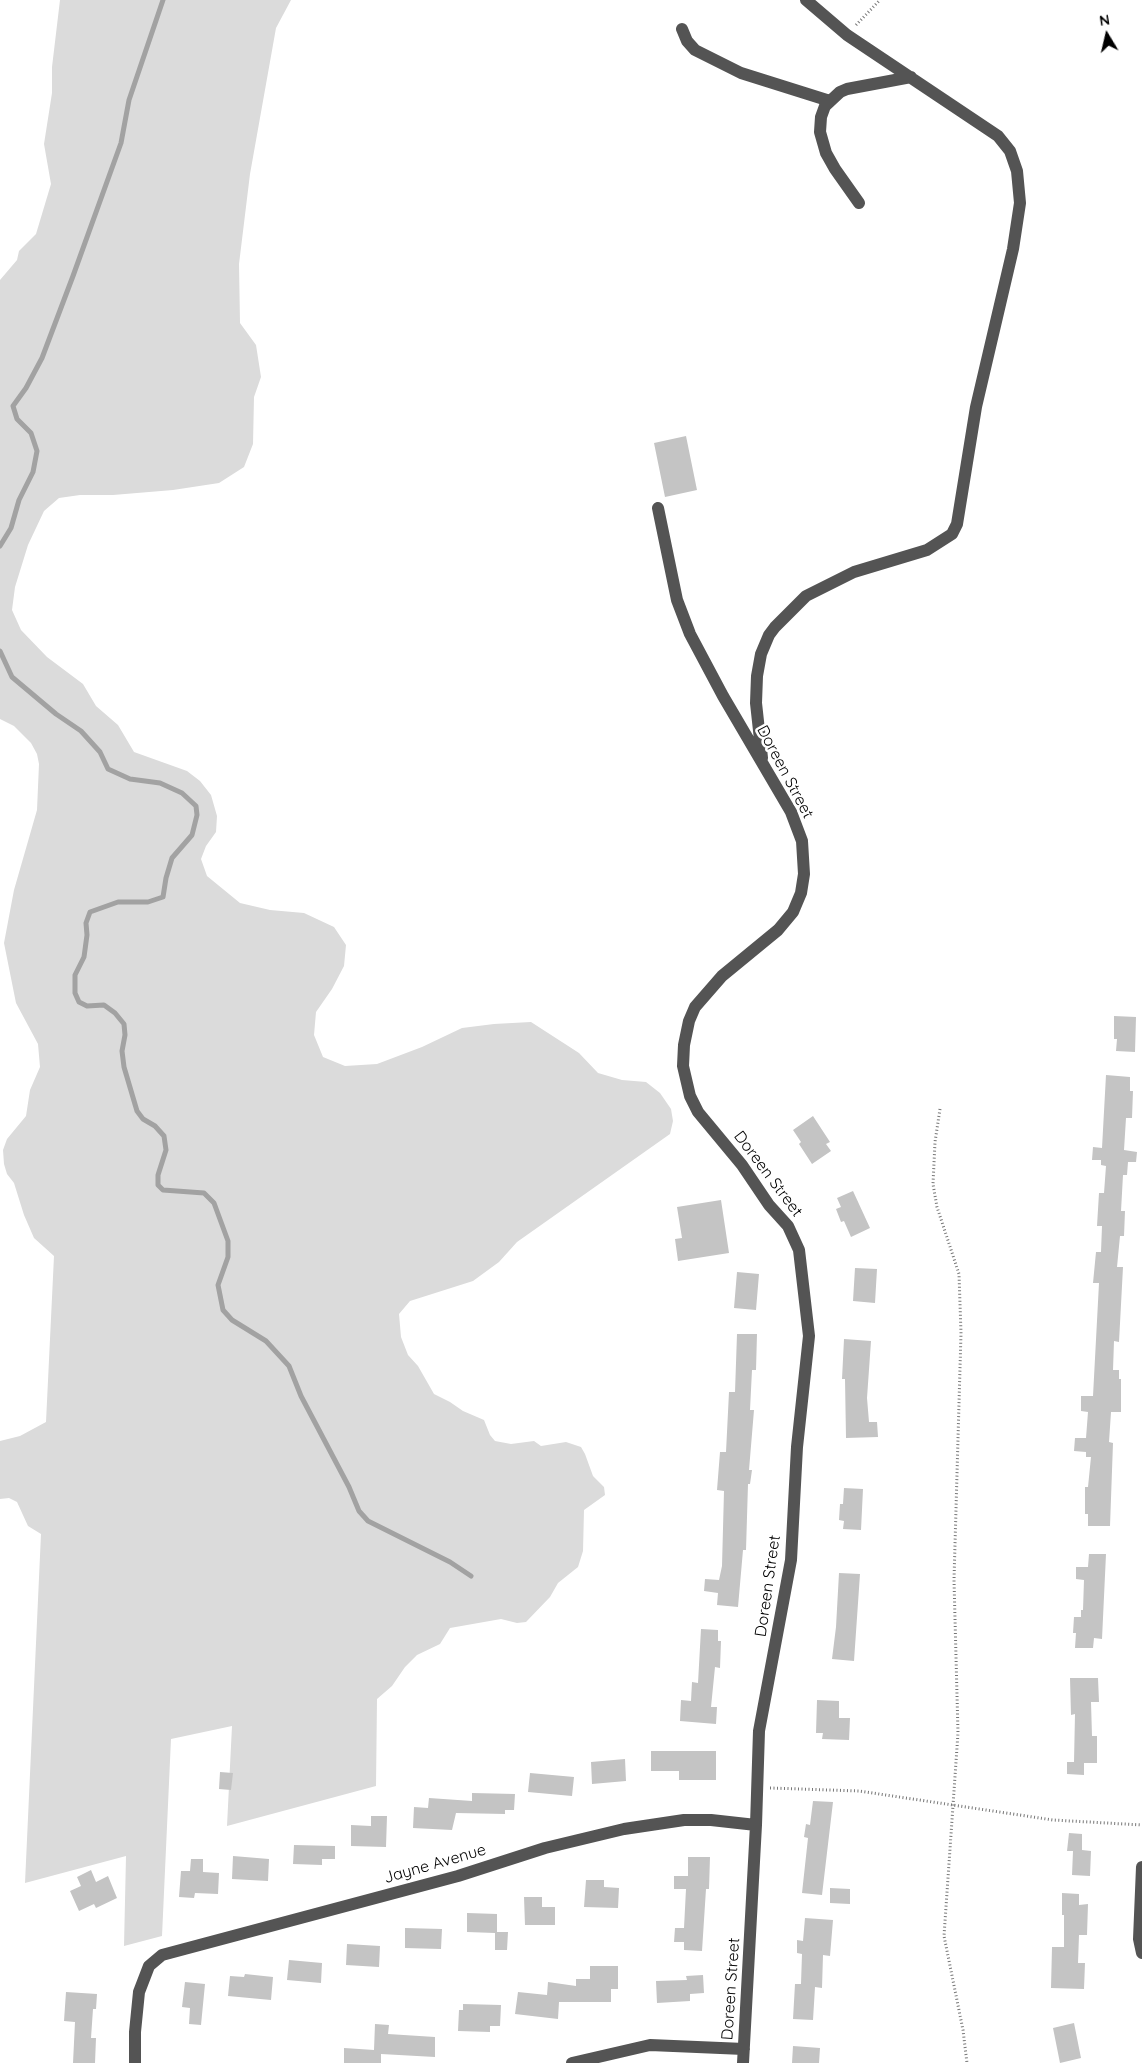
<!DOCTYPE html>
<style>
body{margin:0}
#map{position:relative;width:1142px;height:2063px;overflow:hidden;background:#fff;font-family:Quicksand,sans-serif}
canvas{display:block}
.north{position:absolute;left:1082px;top:10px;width:50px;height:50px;-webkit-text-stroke:4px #fff;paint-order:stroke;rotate:351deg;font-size:14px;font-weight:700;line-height:20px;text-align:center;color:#000}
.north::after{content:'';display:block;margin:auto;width:18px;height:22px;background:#000;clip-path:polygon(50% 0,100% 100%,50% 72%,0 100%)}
</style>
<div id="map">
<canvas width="1142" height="2063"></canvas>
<div class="north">N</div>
</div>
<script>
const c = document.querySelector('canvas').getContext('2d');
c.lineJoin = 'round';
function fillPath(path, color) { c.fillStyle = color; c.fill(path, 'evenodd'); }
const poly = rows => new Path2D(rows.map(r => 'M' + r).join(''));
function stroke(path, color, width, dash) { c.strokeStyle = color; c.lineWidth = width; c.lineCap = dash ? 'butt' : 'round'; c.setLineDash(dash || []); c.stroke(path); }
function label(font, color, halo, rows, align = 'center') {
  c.font = font + ' Quicksand,sans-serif'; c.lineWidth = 5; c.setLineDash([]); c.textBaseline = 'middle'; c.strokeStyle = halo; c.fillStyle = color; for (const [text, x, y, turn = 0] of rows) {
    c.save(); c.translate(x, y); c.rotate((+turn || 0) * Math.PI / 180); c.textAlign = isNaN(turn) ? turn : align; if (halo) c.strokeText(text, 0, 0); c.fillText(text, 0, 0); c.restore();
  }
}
fillPath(poly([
 [60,0,291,0,276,28,250,174,239,264,240,323,256,345,261,377,254,397,253,444,244,467,219,483,173,490,113,495,80,495,59,498,44,511,28,545,15,587,12,610,21,630,47,657,83,684,96,706,118,725,134,752,187,771,200,781,211,795,217,816,216,832,206,846,201,859,207,876,240,903,270,910,304,913,334,927,346,945,344,966,332,989,316,1012,314,1035,323,1057,345,1066,377,1064,422,1047,462,1028,494,1024,531,1022,579,1053,598,1073,622,1080,646,1082,660,1093,671,1109,673,1121,670,1134,517,1242,499,1262,473,1281,410,1301,399,1314,401,1337,408,1355,418,1366,434,1394,450,1402,463,1411,484,1420,490,1435,495,1441,511,1444,534,1441,541,1446,566,1442,581,1447,585,1454,593,1476,604,1487,605,1495,584,1510,583,1551,578,1567,558,1583,550,1597,526,1622,517,1623,501,1619,450,1628,440,1644,417,1655,405,1667,392,1686,377,1699,376,1786,227,1826,232,1726,171,1739,162,1936,124,1946,126,1856,25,1883,41,1534,28,1526,17,1502,9,1498,0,1499,0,1441,20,1436,46,1422,54,1256,34,1238,24,1215,14,1183,7,1174,4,1164,3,1150,7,1139,26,1116,30,1090,40,1067,38,1044,16,1003,4,943,14,890,37,810,39,764,37,754,31,743,14,726,0,719,0,280,17,260,19,251,36,234,51,184,44,144,52,93,52,67]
]), '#dbdbdb');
stroke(poly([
 [0,546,11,528,19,500,33,472,37,451,31,433,17,419,13,406,26,388,42,358,73,276,121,143,129,100,163,0],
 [0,651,12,677,56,714,81,731,100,752,108,769,130,779,160,783,182,793,196,806,197,815,192,835,172,858,166,878,163,897,148,902,118,902,90,912,86,923,87,935,84,957,75,975,75,993,79,1002,87,1006,104,1005,115,1013,124,1024,125,1035,122,1051,124,1067,137,1111,143,1119,155,1126,164,1136,166,1150,158,1175,158,1185,163,1190,204,1193,214,1203,228,1241,228,1257,218,1285,223,1310,232,1320,266,1341,289,1366,301,1396,349,1487,359,1511,368,1521,450,1562,471,1576]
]), '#a2a2a2', 5);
fillPath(poly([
 [686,436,697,490,665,497,654,443],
 [1114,1016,1136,1017,1135,1052,1116,1051,1117,1039,1114,1039],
 [1106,1075,1130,1077,1130,1091,1133,1091,1132,1118,1126,1118,1124,1150,1137,1152,1136,1162,1128,1162,1127,1175,1123,1175,1121,1211,1125,1211,1124,1236,1120,1236,1117,1267,1123,1267,1119,1342,1114,1341,1113,1370,1119,1370,1119,1379,1121,1379,1121,1412,1111,1412,1109,1442,1113,1443,1110,1526,1088,1526,1088,1514,1085,1514,1085,1487,1088,1487,1091,1457,1086,1457,1086,1452,1074,1451,1075,1438,1086,1438,1088,1412,1081,1411,1081,1396,1093,1396,1099,1283,1093,1283,1096,1252,1101,1252,1102,1226,1097,1226,1099,1193,1104,1193,1106,1166,1101,1165,1101,1160,1092,1160,1093,1147,1102,1148],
 [813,1116,830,1142,826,1144,831,1151,812,1164,799,1144,801,1142,793,1130],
 [853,1191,870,1228,851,1237,844,1221,841,1222,836,1209,841,1207,837,1198],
 [721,1200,729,1253,678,1261,675,1239,682,1238,677,1207],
 [855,1268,877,1269,875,1303,853,1301],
 [737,1272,759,1274,756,1310,734,1308],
 [737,1334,757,1334,756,1370,752,1370,750,1410,754,1410,749,1470,752,1470,750,1484,748,1484,746,1550,743,1550,738,1607,717,1605,718,1593,704,1591,705,1579,719,1580,722,1566,724,1491,717,1490,720,1452,726,1452,729,1392,735,1392],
 [844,1339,871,1341,867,1398,869,1422,877,1422,878,1437,846,1438,845,1379,842,1379],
 [844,1488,863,1489,861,1530,843,1529,844,1521,839,1520,840,1504,843,1504],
 [1089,1554,1106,1554,1102,1639,1094,1638,1093,1648,1075,1648,1076,1633,1073,1633,1074,1617,1081,1617,1081,1610,1083,1610,1084,1580,1076,1579,1076,1567,1088,1567],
 [839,1573,860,1574,854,1661,832,1659,836,1627],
 [701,1629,718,1630,718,1641,721,1641,720,1668,715,1667,711,1707,717,1707,716,1724,680,1721,681,1700,691,1701,692,1682,698,1683],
 [1070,1678,1098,1678,1099,1702,1091,1702,1092,1736,1097,1736,1097,1763,1084,1763,1084,1775,1067,1774,1067,1762,1074,1762,1075,1714,1071,1715],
 [817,1700,839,1701,839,1718,850,1718,849,1740,822,1739,823,1733,816,1733],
 [651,1751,716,1751,716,1780,679,1780,679,1771,651,1771],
 [625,1759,626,1781,592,1784,591,1762],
 [220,1772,233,1773,231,1790,219,1789],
 [530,1773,574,1777,572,1796,528,1792],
 [472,1793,515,1794,514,1810,505,1810,505,1814,456,1813,452,1830,413,1828,414,1807,428,1808,429,1798,472,1801],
 [813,1801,833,1802,822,1895,802,1893,808,1838,804,1837,806,1824,810,1825],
 [371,1816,387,1816,386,1847,351,1846,351,1825,371,1826],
 [1069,1833,1082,1834,1082,1850,1091,1851,1090,1876,1072,1875,1073,1851,1067,1851],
 [294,1845,335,1846,335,1859,322,1859,322,1865,293,1864],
 [233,1856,269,1859,268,1881,232,1879],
 [688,1857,710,1857,709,1889,706,1889,702,1951,684,1950,684,1942,674,1942,675,1928,684,1928,686,1889,674,1889,674,1876,688,1876],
 [191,1859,203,1859,203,1872,219,1873,218,1894,195,1893,194,1898,179,1897,181,1871,190,1871],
 [91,1870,96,1882,108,1876,117,1898,96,1908,94,1904,79,1911,70,1891,81,1886,77,1877],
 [586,1880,604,1880,604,1887,619,1888,618,1908,584,1907],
 [830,1888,850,1889,850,1904,830,1903],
 [1062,1893,1079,1894,1079,1905,1088,1904,1087,1935,1079,1935,1078,1963,1085,1963,1084,1989,1051,1988,1052,1947,1064,1947,1064,1915,1062,1915],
 [524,1897,542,1897,542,1907,555,1907,555,1925,525,1925],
 [467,1913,497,1914,497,1932,508,1932,507,1950,495,1950,495,1933,467,1932],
 [805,1918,833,1920,830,1956,823,1955,822,1988,815,1987,813,2020,793,2019,795,1984,801,1984,802,1954,797,1953,797,1940,803,1941],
 [405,1928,442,1929,441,1949,405,1948],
 [347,1944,380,1946,379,1967,346,1965],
 [289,1960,322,1963,321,1983,287,1980],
 [590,1966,618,1966,618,1989,611,1989,611,2002,559,2002,558,2019,515,2014,518,1992,547,1995,548,1982,576,1986,576,1979,590,1979],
 [245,1974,273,1977,271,2000,228,1996,230,1976,244,1977],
 [703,1975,704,1993,690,1994,690,2001,657,2003,656,1981,687,1980,686,1976],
 [185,1982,205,1984,201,2025,189,2024,190,2008,182,2007],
 [66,1992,97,1994,96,2009,93,2009,91,2038,96,2038,95,2063,73,2063,75,2022,64,2021],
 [463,2004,501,2005,500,2026,490,2026,490,2032,458,2031,459,2010,463,2010],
 [1074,2023,1081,2058,1060,2063,1053,2028],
 [375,2024,389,2025,388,2034,435,2037,435,2057,381,2054,381,2063,344,2063,344,2048,374,2050],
 [793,2046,820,2048,819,2063,792,2063]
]), '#c4c4c4');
stroke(poly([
 [856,25,880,0],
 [940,1109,935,1142,933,1184,937,1207,959,1274,961,1333,954,1580,958,1733,944,1936,963,2030,967,2063],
 [770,1788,859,1791,1053,1820,1142,1825]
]), '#767676', 3, [1, 2.5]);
stroke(poly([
 [682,29,687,41,695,50,741,73,830,101],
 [859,203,835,169,826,153,820,132,821,117,825,106,840,92,847,89,911,77],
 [658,508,677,600,690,634,723,696,791,812,802,841,804,874,801,893,793,912,778,930,722,976,695,1007,689,1021,684,1045,683,1066,690,1096,698,1112,742,1165,769,1205,788,1226,799,1250,809,1336,797,1447,791,1560,759,1731,756,1825,743,2063],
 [762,758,756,703,757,676,761,654,769,635,775,627,806,596,854,572,927,550,952,534,957,524,976,407,1013,249,1020,203,1017,171,1010,151,998,136,847,35,806,0],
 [1142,1867,1139,1939,1142,1953],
 [135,2063,135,2032,139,1992,149,1966,162,1955,458,1876,545,1848,624,1829,684,1820,711,1820,756,1825],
 [572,2063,650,2045,744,2049]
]), '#545454', 12);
label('16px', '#000', '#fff', [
 ["Doreen Street",785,772,62],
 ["Doreen Street",768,1174,53],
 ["Doreen Street",768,1586,-82],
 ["Jayne Avenue",435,1864,-16],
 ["Doreen Street",731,1989,-86]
]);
</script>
